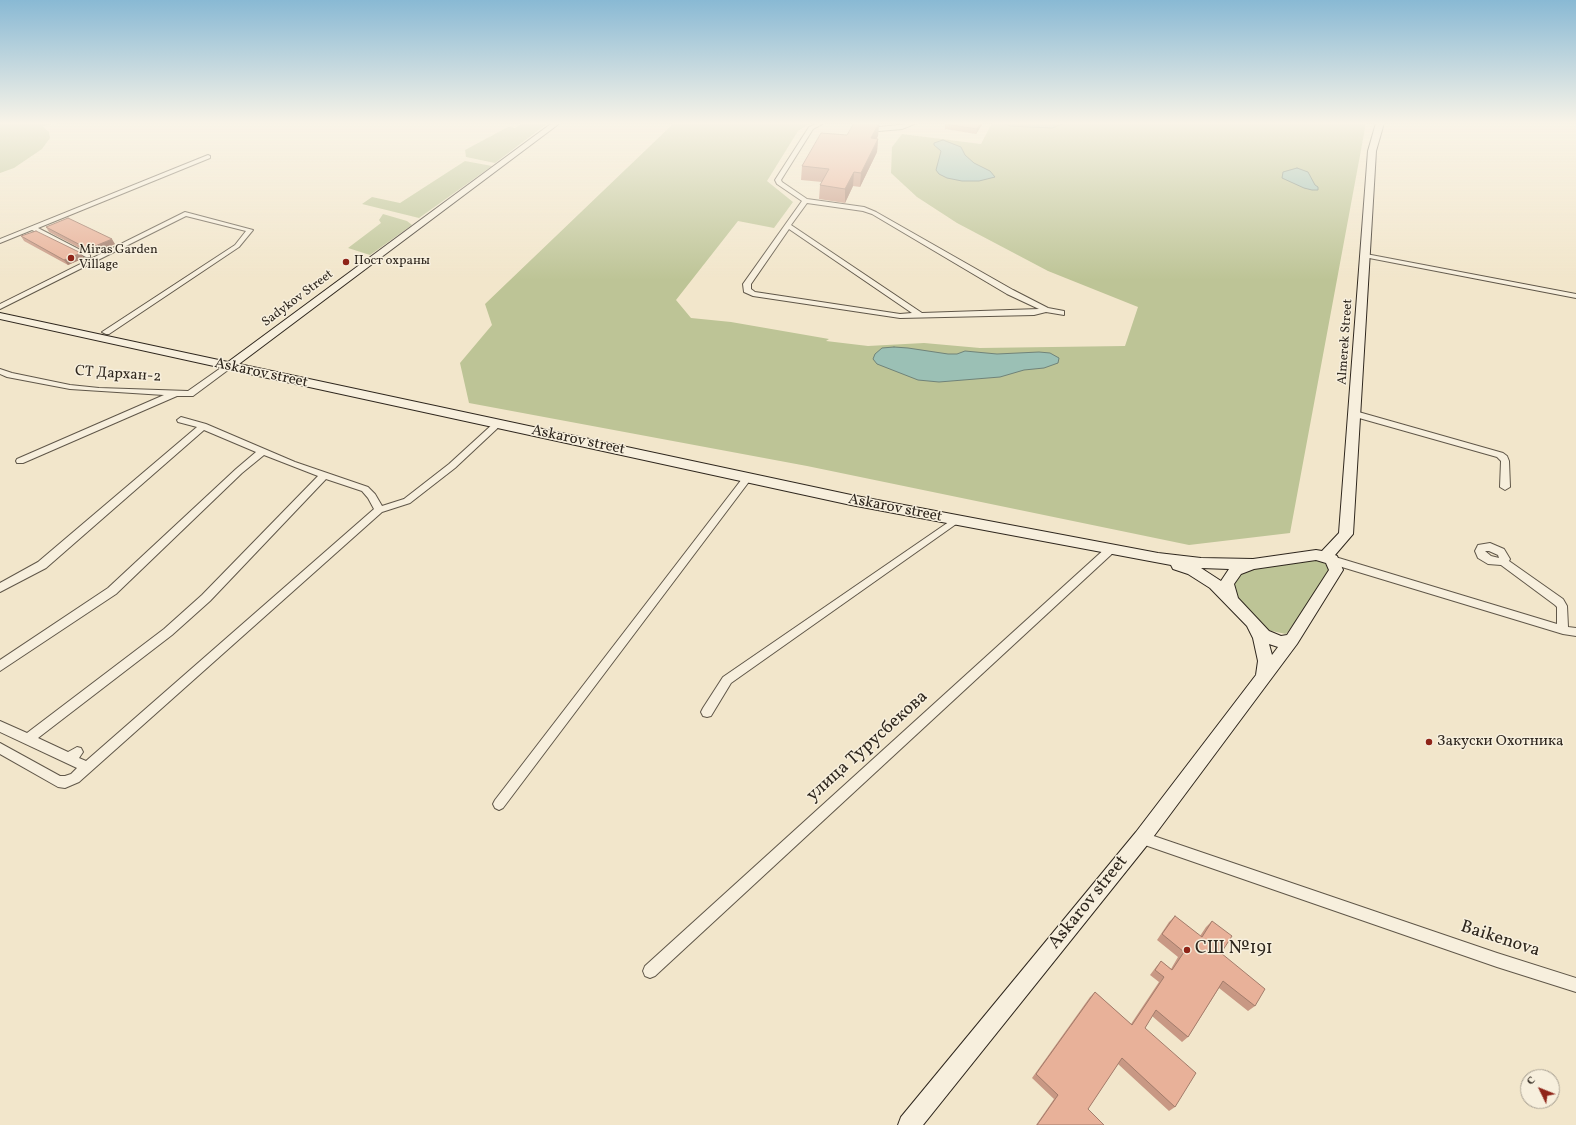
<!DOCTYPE html>
<meta charset="utf-8">
<style>
body{margin:0}
#map{position:relative;width:1576px;height:1125px;overflow:hidden;background:#f2e6cb;font-family:Vollkorn,serif}
canvas{display:block}
.north{position:absolute;left:1520px;top:1069px;width:40px;height:40px;box-sizing:border-box;background:#f7efdd;border:1px solid #a79f91;border-radius:50%;rotate:313deg;font-size:11px;font-weight:700;line-height:16px;text-align:center;color:#2f271e}
.north::after{content:'';display:block;margin:auto;width:14px;height:18px;background:#8f2418;clip-path:polygon(50% 0,100% 100%,50% 72%,0 100%)}
</style>
<div id="map">
<canvas width="1576" height="1125"></canvas>
<div class="north">С</div>
</div>
<script>
const c = document.querySelector('canvas').getContext('2d');
c.lineJoin = 'round';
function fillPath(path, color) { c.fillStyle = color; c.fill(path, 'evenodd'); }
const poly = rows => new Path2D(rows.map(r => 'M' + r).join(''));
function stroke(path, color, width, dash) { c.strokeStyle = color; c.lineWidth = width; c.lineCap = dash ? 'butt' : 'round'; c.setLineDash(dash || []); c.stroke(path); }
function label(font, color, halo, rows, align = 'center') {
  c.font = font + ' Vollkorn,serif'; c.lineWidth = 3; c.setLineDash([]); c.textBaseline = 'middle'; c.strokeStyle = halo; c.fillStyle = color; for (const [text, x, y, turn = 0] of rows) {
    c.save(); c.translate(x, y); c.rotate((+turn || 0) * Math.PI / 180); c.textAlign = isNaN(turn) ? turn : align; if (halo) c.strokeText(text, 0, 0); c.fillText(text, 0, 0); c.restore();
  }
}
fillPath(poly([
 [0,123,57,123,43,126,49,132,50,138,42,149,14,168,0,173],
 [522,123,548,123,495,163,466,157,465,150,508,127,515,128],
 [674,123,811,123,798,131,767,181,793,202,774,228,738,221,676,300,691,318,731,322,829,339,826,341,868,346,924,343,980,348,1125,346,1138,307,1048,271,957,223,917,197,891,173,892,147,902,134,981,144,992,123,1366,123,1290,533,1189,545,807,466,469,403,460,363,492,325,485,304],
 [465,161,492,166,419,218,362,204,372,197,400,203],
 [383,214,407,221,412,225,370,255,348,248,381,223,379,220],
 [1314,559,1323,562,1330,568,1332,575,1286,634,1267,630,1237,599,1233,584,1241,573,1257,568]
]), '#bdc496');
const water = poly([
 [1003,123,1065,123,1052,128,1010,126,1003,123],
 [943,140,961,147,965,155,974,163,990,171,995,177,979,181,962,181,947,178,939,174,936,170,941,151,934,145,934,143,943,140],
 [1297,168,1308,172,1315,185,1318,187,1318,190,1312,190,1304,188,1282,178,1283,172,1297,168],
 [894,347,908,348,948,354,957,354,965,351,997,354,1039,352,1050,353,1059,358,1058,363,1044,368,1024,370,1000,377,939,382,918,380,877,364,873,359,875,354,882,348,894,347]
]);
fillPath(water, '#9bc0b5');
stroke(water, '#708379', 1);
const street = poly([
 [818,123,824,123,813,129,781,180,782,182,807,199,864,207,876,212,1013,290,1048,308,1064,311,1064,315,1046,312,1034,315,900,318,753,296,744,292,743,284,802,201,777,184,775,180,809,127,818,123],
 [807,203,863,211,872,214,1007,294,1039,309,922,313,791,225,807,203],
 [789,229,912,313,900,314,755,292,751,289,751,284,789,229],
 [854,123,861,123,879,127,917,123,902,129,879,131,862,127,854,123],
 [208,155,210,156,210,158,38,228,90,255,90,257,86,257,32,230,0,243,0,239,208,155],
 [185,212,253,230,239,247,109,334,106,334,102,332,235,245,246,231,186,216,0,309,0,304,185,212],
 [1366,254,1576,294,1576,298,1364,257,1363,256,1366,254],
 [225,365,231,365,232,367,193,396,177,396,23,463,17,463,16,461,17,459,164,395,70,389,7,377,0,374,0,369,12,373,70,385,99,388,188,391,225,365],
 [1355,411,1503,453,1507,456,1509,461,1510,487,1505,490,1500,487,1501,461,1497,457,1352,416,1351,414,1352,412,1355,411],
 [181,417,206,424,295,462,368,487,375,494,382,506,404,499,449,464,495,422,498,421,502,424,455,468,410,503,382,512,79,782,65,788,58,787,0,754,0,743,60,776,65,776,71,774,77,768,0,732,0,721,27,733,164,629,202,595,318,476,264,455,242,473,116,594,0,671,0,660,108,588,236,469,256,452,204,430,46,568,0,592,0,583,38,562,197,427,178,422,177,420,181,417],
 [326,479,362,491,368,498,374,509,86,761,79,758,83,752,81,748,77,747,68,752,38,738,172,635,210,601,326,479],
 [748,474,751,475,753,477,751,479,503,808,499,810,495,808,493,804,495,800,745,475,748,474],
 [956,517,959,518,961,520,959,522,731,683,711,716,707,717,703,716,701,712,703,708,723,677,956,517],
 [1490,543,1504,549,1510,559,1509,561,1563,599,1567,606,1568,627,1576,628,1576,636,1563,634,1332,564,1328,563,1327,560,1328,557,1332,556,1557,624,1557,607,1555,605,1501,565,1488,564,1478,558,1475,551,1478,545,1490,543],
 [1485,551,1489,551,1498,555,1499,558,1491,556,1485,551],
 [1111,545,1114,546,1116,549,1114,552,655,976,650,978,645,976,643,971,645,966,1108,546,1111,545],
 [1142,832,1497,953,1576,978,1576,992,1497,967,1142,844,1137,842,1136,838,1137,834,1142,832]
]);
const secondary = poly([
 [552,123,560,123,239,364,851,495,1158,553,1201,558,1253,559,1316,550,1322,551,1339,533,1368,151,1376,123,1384,123,1376,151,1353,534,1335,555,1337,556,1343,570,1297,644,1148,844,923,1125,898,1125,901,1117,1136,832,1256,675,1258,661,1253,638,1247,626,1210,588,1188,574,1173,569,1171,565,851,505,231,370,228,370,223,368,0,319,0,313,228,362,552,123],
 [1316,560,1326,563,1329,570,1287,635,1281,636,1269,631,1238,598,1234,584,1241,574,1254,569,1316,560],
 [1201,568,1229,569,1221,581,1201,568],
 [1269,644,1278,647,1272,655,1269,644]
]);
stroke(street, '#605749', 2);
stroke(secondary, '#2f271e', 2);
fillPath(street, '#f7efdd');
fillPath(secondary, '#f7efdd');
fillPath(poly([
 [879,123,878,136,876,139,878,139,877,152,860,187,853,186,845,203,819,199,820,185,822,182,801,180,802,166,847,135],
 [946,123,983,123,976,134,945,129,945,124],
 [46,227,115,244,91,254,49,232],
 [21,236,84,258,68,265,24,241],
 [1175,916,1200,936,1206,927,1212,921,1221,953,1255,1006,1248,1011,1219,988,1188,1037,1182,1042,1152,1016,1145,1028,1175,1107,1169,1111,1118,1064,1088,1109,1104,1125,1036,1125,1054,1099,1032,1078,1090,997,1095,992,1131,1024,1159,982,1150,975,1156,967,1161,961,1171,969,1178,957,1157,940,1169,922]
]), '#c89884');
fillPath(poly([
 [879,123,878,136,870,152,871,138],
 [981,123,983,123,976,134,977,129],
 [878,139,877,152,860,187,861,173],
 [854,172,853,186,845,203,845,189],
 [112,239,115,244,91,254,88,249],
 [81,253,84,258,68,265,64,260]
]), '#a27c6b');
const building = poly([
 [854,123,879,123,871,138,878,139,861,173,854,172,845,189,820,185,829,169,802,166,821,133,847,135,854,123],
 [946,123,981,123,977,129,945,124,946,123],
 [68,218,112,239,88,249,46,227,68,218],
 [36,231,81,253,64,260,21,236,36,231],
 [1175,916,1202,937,1212,921,1232,936,1221,953,1265,989,1255,1006,1223,981,1188,1037,1156,1010,1145,1028,1196,1073,1175,1107,1122,1058,1088,1109,1104,1125,1037,1125,1058,1095,1036,1074,1095,992,1132,1025,1164,977,1155,970,1161,961,1172,970,1184,952,1162,934,1175,916]
]);
fillPath(building, '#e8b199');
stroke(building, '#a27c6b', 1);
const sky = c.createLinearGradient(0, 0, 0, 280);
sky.addColorStop(0, '#89b9d4');
sky.addColorStop(0.44, '#f9f4e8');
sky.addColorStop(1, '#f9f4e800');
c.fillStyle = sky;
c.fillRect(0, 0, 1576, 280);
for (const [x, y, r, color] of [
 [71,258,4,"#8f2418"],
 [346,262,4,"#8f2418"],
 [1429,742,4,"#8f2418"],
 [1187,950,4,"#8f2418"]
]) { const dot = new Path2D(); dot.arc(x, y, r, 0, 2 * Math.PI); c.fillStyle = color; c.fill(dot); stroke(dot, '#f7efdd', 1.5); }
label('13px', '#2f271e', '#f7efdd', [
 ["Miras Garden",79,251],
 ["Village",79,266],
 ["Пост охраны",354,262]
], 'left');
label('13px', '#2f271e', '#f7efdd', [
 ["Sadykov Street",298,299,-37],
 ["Almerek Street",1346,342,-86]
]);
label('15px', '#2f271e', '#f7efdd', [
 ["Askarov street",261,374,12],
 ["СТ Дархан-2",118,375,4],
 ["Askarov street",578,441,12],
 ["Askarov street",895,509,11]
]);
label('15px', '#2f271e', '#f7efdd', [
 ["Закуски Охотника",1437,742]
], 'left');
label('18px', '#2f271e', '#f7efdd', [
 ["улица Турусбекова",868,747,-42],
 ["Askarov street",1089,903,-51],
 ["Baikenova",1500,940,18]
]);
label('18px', '#2f271e', '#f7efdd', [
 ["СШ №191",1195,950]
], 'left');
</script>
